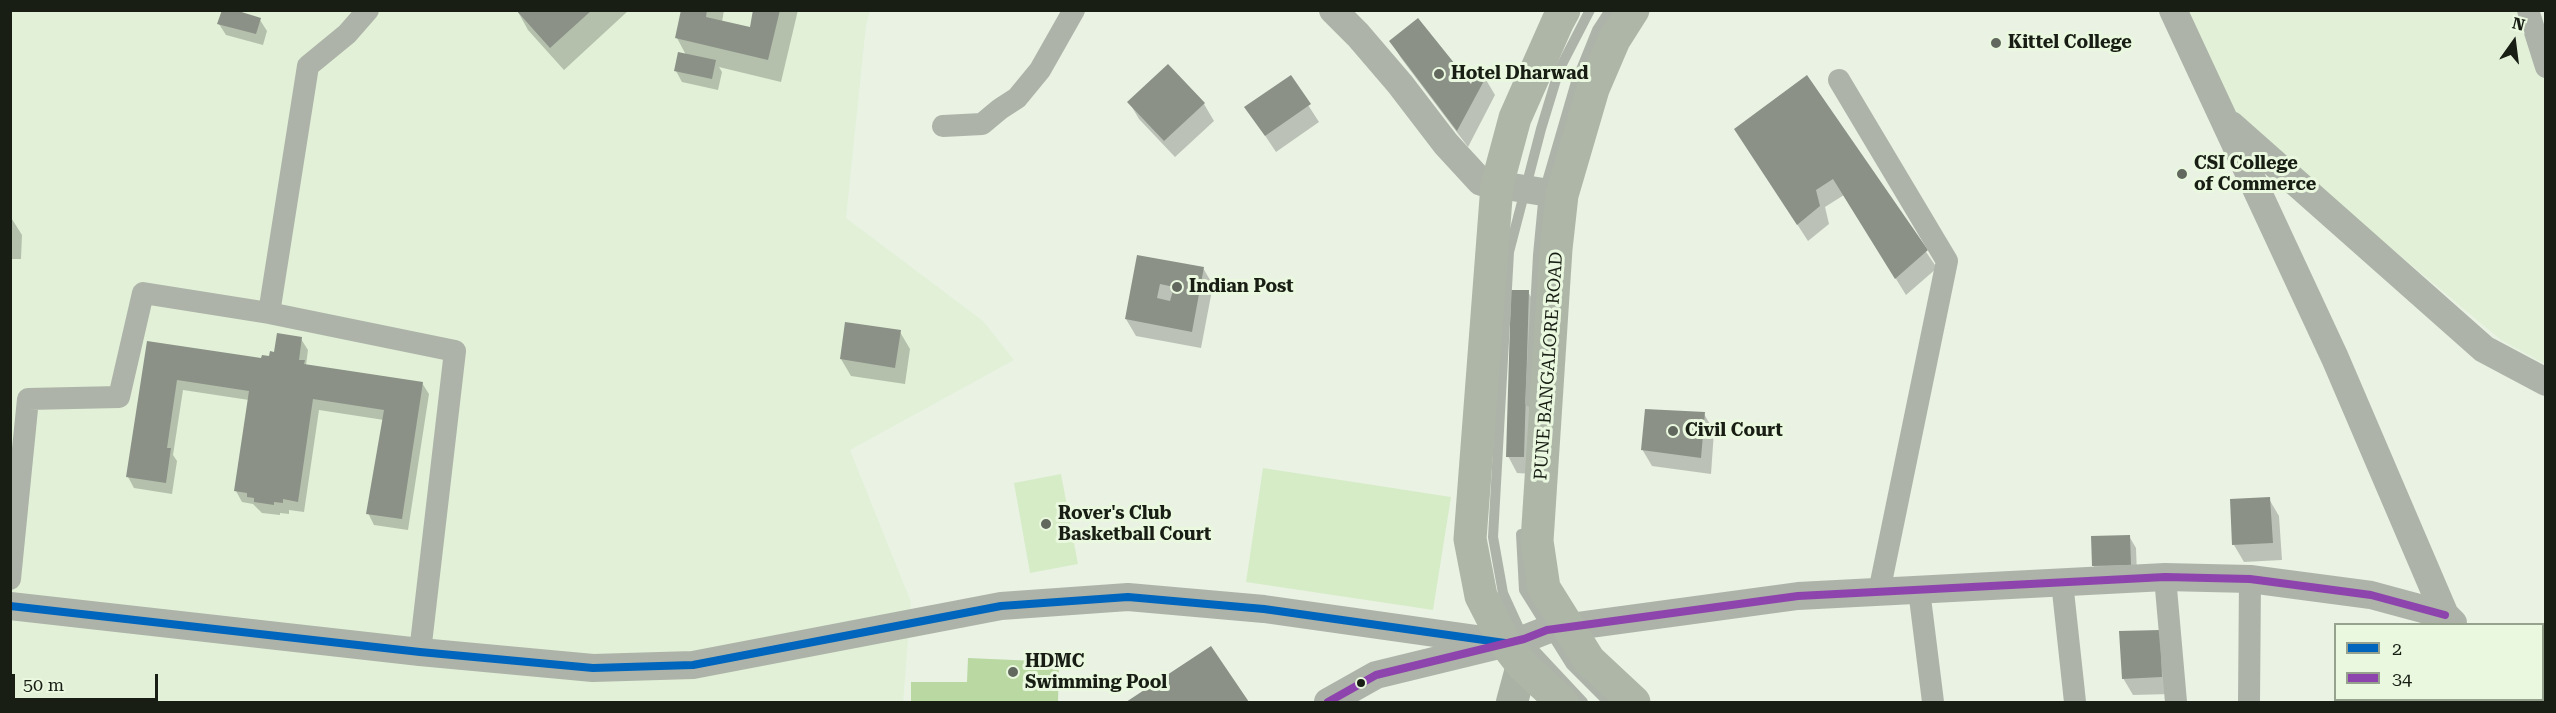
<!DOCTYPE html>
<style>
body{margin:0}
#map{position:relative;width:2556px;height:713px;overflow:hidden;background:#eaf2e4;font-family:"Roboto Serif",serif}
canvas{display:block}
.frame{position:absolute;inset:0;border:12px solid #191e15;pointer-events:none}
.legend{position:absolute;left:2334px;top:623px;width:210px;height:78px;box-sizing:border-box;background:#e9f8de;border:2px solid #96a18e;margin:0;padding:8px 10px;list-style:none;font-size:18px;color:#191e15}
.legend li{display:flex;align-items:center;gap:12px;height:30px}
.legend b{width:30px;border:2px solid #96a18e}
.north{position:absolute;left:2484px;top:12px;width:60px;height:60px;-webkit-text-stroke:4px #e9f8de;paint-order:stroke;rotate:14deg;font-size:16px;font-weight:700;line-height:24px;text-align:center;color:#191e15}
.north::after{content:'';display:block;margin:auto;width:21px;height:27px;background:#191e15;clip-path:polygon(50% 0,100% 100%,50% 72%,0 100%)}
.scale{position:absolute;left:12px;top:674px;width:146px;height:27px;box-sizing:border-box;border:3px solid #191e15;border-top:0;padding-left:8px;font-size:18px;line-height:21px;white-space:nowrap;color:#191e15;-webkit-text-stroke:4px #e9f8de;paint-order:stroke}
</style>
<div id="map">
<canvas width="2556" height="713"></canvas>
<div class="frame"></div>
<ul class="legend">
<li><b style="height:8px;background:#0065bd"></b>2</li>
<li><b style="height:8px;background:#8e44ad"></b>34</li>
</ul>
<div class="north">N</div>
<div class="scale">50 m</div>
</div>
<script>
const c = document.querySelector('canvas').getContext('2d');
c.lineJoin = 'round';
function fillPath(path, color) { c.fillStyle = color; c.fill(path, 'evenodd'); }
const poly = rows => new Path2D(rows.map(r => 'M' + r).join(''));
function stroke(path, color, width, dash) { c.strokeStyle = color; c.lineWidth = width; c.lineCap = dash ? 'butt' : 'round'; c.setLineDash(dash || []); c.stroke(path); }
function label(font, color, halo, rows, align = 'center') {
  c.font = font + ' "Roboto Serif",serif'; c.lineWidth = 6; c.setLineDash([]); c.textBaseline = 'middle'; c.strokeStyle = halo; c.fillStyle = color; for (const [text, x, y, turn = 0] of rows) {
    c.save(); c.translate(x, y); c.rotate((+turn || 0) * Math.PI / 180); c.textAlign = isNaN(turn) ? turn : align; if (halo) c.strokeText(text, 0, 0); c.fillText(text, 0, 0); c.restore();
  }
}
fillPath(poly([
 [10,11,870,11,866,25,846,218,983,321,1014,360,850,450,911,602,903,702,11,702],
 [2182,11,2532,11,2546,46,2545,364,2501,340,2226,110]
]), '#e1f0d7');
fillPath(poly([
 [1263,468,1451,497,1433,610,1246,582],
 [1061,474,1078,564,1030,573,1014,483]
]), '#d6ecc7');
fillPath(poly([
 [968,658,1059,662,1058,702,911,702,911,682,967,682]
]), '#b9d8a2');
fillPath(poly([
 [517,10,629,10,564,70,528,30],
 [683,10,724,10,722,22,751,28,755,10,798,10,781,82,719,67,722,72,718,90,682,82,676,71,686,55,677,38],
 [260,20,267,31,263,45,226,35,219,24],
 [1391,41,1471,87,1485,78,1495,95,1468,147,1401,58],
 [1290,77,1319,122,1276,152,1246,107],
 [1807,77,1937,268,1906,295,1844,195,1825,207,1829,224,1808,241,1736,130],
 [1129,102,1204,104,1214,121,1175,157,1139,119],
 [10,216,22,235,21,259,10,259],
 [1138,256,1203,268,1213,285,1201,348,1136,336,1126,319],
 [1528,292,1538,309,1533,474,1517,473,1508,456],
 [900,332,910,349,905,384,851,376,841,359],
 [301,339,308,350,306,365,422,383,429,394,408,530,374,525,368,513,384,420,319,410,304,512,289,510,289,514,280,513,280,515,262,513,253,504,242,502,236,491,249,400,183,390,173,455,177,461,172,494,134,488,128,477,148,342,263,360],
 [1704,414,1714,431,1711,474,1652,466,1642,449],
 [2269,499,2279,516,2282,560,2244,562,2234,545],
 [2129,536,2136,548,2137,576,2100,577,2093,565],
 [2159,631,2171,694,2133,695,2123,678],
 [1211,648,1247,702,1128,702]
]), '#0003');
fillPath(poly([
 [222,10,235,10,261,18,256,34,217,24],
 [516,10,592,10,550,48],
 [681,10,707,10,706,17,750,27,753,10,780,10,768,60,675,38],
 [1418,18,1471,84,1476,72,1486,77,1457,131,1389,41],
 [678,52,716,60,712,79,674,71],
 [1168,64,1205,103,1164,141,1127,102],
 [1291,75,1311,104,1265,136,1244,107],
 [1807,75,1928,250,1895,279,1833,179,1816,190,1820,206,1797,225,1734,129],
 [1137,255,1204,267,1192,332,1125,319],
 [1160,284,1174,287,1170,301,1157,298],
 [1511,290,1529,290,1524,457,1506,457],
 [845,322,901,330,895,368,840,359],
 [277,333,302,337,299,360,305,360,304,364,423,382,402,519,366,514,384,410,313,399,298,502,283,499,283,503,274,502,274,505,254,502,254,498,247,497,247,493,234,491,249,391,177,380,167,448,171,448,166,483,126,477,147,341,261,358,262,355,269,356,270,351,274,352],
 [1645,409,1705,412,1701,458,1641,450],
 [2270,497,2273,543,2232,545,2230,499],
 [2130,535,2131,565,2092,566,2091,536],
 [2160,630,2162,677,2122,679,2119,631],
 [1211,646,1249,702,1126,702]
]), '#8b9187');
stroke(poly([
 [1530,402,1538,255,1544,192,1576,82,1597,30,1610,10],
 [1521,534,1524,590,1571,665,1608,702],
 [1583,702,1524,639,1503,593,1493,537,1509,252,1541,129,1559,70,1590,10]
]), '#adb3a8', 10);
stroke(poly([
 [2528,10,2546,67],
 [1839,80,1947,261,1879,592],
 [943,126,982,124,1000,109,1017,98,1040,70,1074,10],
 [269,313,308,66,347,34,368,10],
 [2165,577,2176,702],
 [10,579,28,399,119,397,143,293,269,313,455,351,420,652],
 [2062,582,2075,702],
 [1919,590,1933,702],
 [2249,702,2250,579]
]), '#adb3a8', 22);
stroke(poly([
 [1333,10,1358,35,1400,84,1446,144,1481,182,1562,195],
 [2173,10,2335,358,2445,615,2453,623],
 [2231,125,2484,349,2546,382],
 [10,606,420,652,593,668,693,665,1001,606,1128,597,1264,609,1505,643],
 [2535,700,2540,702],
 [1328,702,1376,675,1524,639,1547,630,1798,596,2165,577,2250,579,2371,595,2445,615]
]), '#adb3a8', 28);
stroke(poly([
 [2542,675,2546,673],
 [1512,702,1522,665],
 [2503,702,2505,700]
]), '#aab2a5', 32);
stroke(poly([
 [1633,10,1614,40,1593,89,1562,195,1556,249,1537,541,1544,588,1589,660,1634,702],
 [1562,702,1522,665,1505,643,1481,596,1470,539,1497,185,1515,118,1558,21,1564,10]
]), '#aeb6a8', 33);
stroke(poly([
 [10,606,420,652,593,668,693,665,1001,606,1128,597,1264,609,1505,643]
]), '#0065bd', 8);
stroke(poly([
 [1328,702,1376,675,1524,639,1547,630,1798,596,2165,577,2250,579,2371,595,2445,615]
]), '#8e44ad', 8);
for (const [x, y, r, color] of [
 [1996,43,6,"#62685d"],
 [1439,74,6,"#62685d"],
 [2182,174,6,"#62685d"],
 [1177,287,6,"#62685d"],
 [1673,431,6,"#62685d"],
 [1046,524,6,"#62685d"],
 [1013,672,6,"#62685d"],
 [1361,683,5,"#191e15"]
]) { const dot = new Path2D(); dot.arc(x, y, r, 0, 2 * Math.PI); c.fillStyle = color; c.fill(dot); stroke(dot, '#e9f8de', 2); }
label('bold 18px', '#191e15', '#e9f8de', [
 ["Kittel College",2008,43],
 ["Hotel Dharwad",1451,74],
 ["CSI College",2194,164],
 ["of Commerce",2194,185],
 ["Indian Post",1189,287],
 ["Civil Court",1685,431],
 ["Rover's Club",1058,514],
 ["Basketball Court",1058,535],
 ["HDMC",1025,662],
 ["Swimming Pool",1025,683]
], 'left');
label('18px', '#191e15', '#e9f8de', [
 ["PUNE BANGALORE ROAD",1549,366,-86]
]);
</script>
